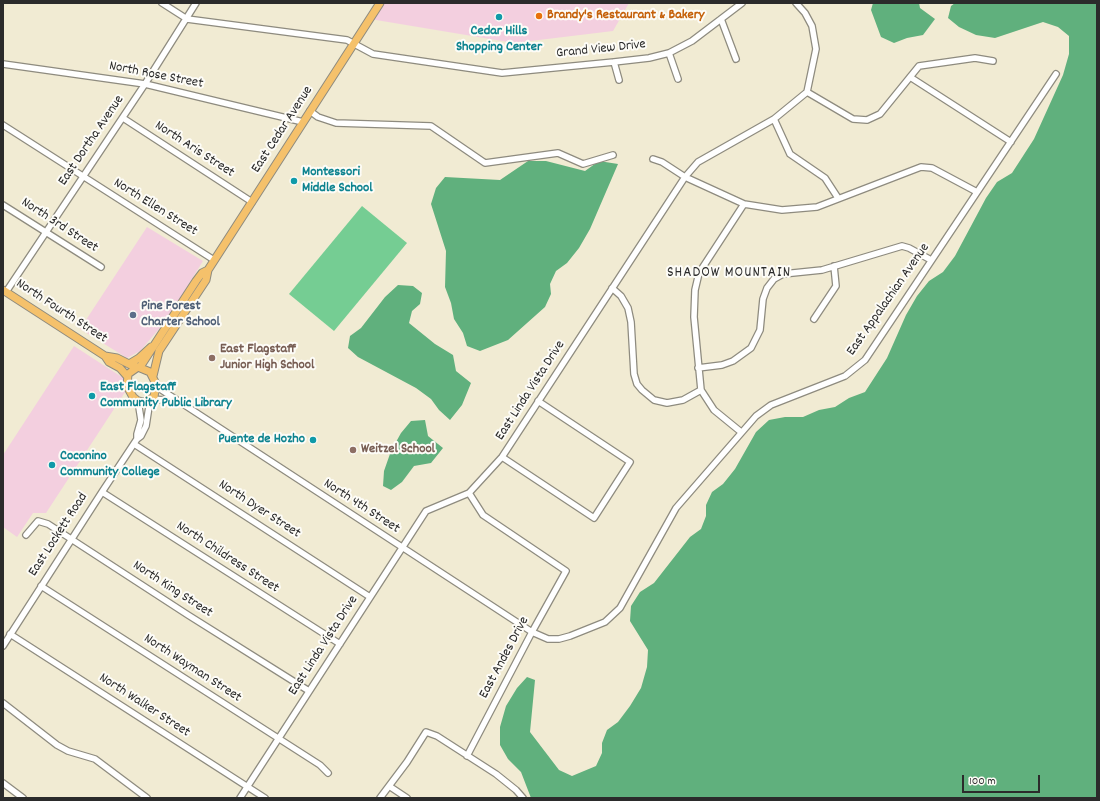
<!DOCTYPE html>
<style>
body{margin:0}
#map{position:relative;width:1100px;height:801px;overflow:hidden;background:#f1ebd3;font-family:Dekko,sans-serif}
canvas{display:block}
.frame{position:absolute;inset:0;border:4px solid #2b2b2b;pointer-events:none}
.scale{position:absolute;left:962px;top:775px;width:78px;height:18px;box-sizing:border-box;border:2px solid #2b2b2b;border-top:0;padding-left:5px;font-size:12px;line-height:14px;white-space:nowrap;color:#2b2b2b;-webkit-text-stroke:3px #fdfcf7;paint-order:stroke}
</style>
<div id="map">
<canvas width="1100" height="801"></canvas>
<div class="frame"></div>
<div class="scale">100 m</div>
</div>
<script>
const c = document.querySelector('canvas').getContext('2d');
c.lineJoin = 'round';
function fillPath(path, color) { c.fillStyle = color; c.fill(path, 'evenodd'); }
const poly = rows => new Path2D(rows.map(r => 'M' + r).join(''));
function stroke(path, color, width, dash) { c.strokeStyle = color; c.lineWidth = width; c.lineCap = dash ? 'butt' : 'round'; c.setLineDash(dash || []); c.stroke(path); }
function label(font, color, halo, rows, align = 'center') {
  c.font = font + ' Dekko,sans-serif'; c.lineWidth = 4; c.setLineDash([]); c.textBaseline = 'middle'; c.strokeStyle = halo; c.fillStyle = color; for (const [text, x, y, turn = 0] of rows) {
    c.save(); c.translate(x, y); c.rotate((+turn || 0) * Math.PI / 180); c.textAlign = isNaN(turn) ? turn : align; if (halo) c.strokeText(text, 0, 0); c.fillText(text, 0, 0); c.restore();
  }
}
fillPath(poly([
 [380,3,629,3,613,31,514,43,370,19],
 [147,227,203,261,165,322,140,351,127,358,80,329],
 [74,346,131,383,46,513,33,513,17,537,3,527,3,455]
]), '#f3cfdf');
fillPath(poly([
 [362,206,407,243,334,331,289,294]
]), '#75cd93');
fillPath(poly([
 [873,3,919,3,920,8,935,19,923,35,907,38,894,43,881,37,871,10],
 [955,3,1097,3,1097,798,531,798,521,772,508,759,500,745,500,727,506,706,517,688,527,677,535,680,530,732,559,770,572,776,596,766,602,753,602,743,607,730,618,722,630,706,641,688,647,667,648,650,630,621,631,606,640,592,654,583,690,537,701,529,706,516,706,505,712,492,723,484,735,469,756,432,769,420,785,417,803,417,819,410,835,407,849,398,865,392,887,358,906,315,917,296,929,281,943,272,955,256,986,198,997,182,1012,173,1034,139,1063,75,1069,54,1069,36,1058,27,1043,22,995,38,976,35,959,27,948,18,951,6],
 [528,161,546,161,585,171,599,161,618,164,590,229,579,248,567,263,556,271,550,284,551,294,545,307,508,340,480,351,467,346,463,333,454,319,451,303,445,287,446,251,431,204,436,188,445,177,500,180],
 [398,285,413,286,422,293,420,304,412,311,409,323,435,344,453,355,456,371,471,383,462,405,450,420,439,410,431,399,416,388,358,357,348,348,350,336,361,328,385,297],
 [425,420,428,436,443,448,431,463,414,466,402,482,391,490,383,486,384,471,391,451,401,433,411,421]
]), '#60b07d');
const minor = poly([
 [162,3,187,19,347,40,373,54,502,73,614,62,649,58,669,53,692,41,742,3],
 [721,19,736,59],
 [669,53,678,79],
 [614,62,619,80],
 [3,64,145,84,303,122],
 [910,77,1011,142],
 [807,92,853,119,867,120,880,114,919,66,975,58,993,61],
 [310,111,318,117,336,123,431,126,485,163,558,153,583,164,613,155],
 [123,118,252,202],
 [774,119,790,154,825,178,838,198],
 [3,125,214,260],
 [653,159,662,162,685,177,744,204,782,210,817,207,921,167,932,168,977,192],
 [3,205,101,267],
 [612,288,621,296,628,308,631,322,634,374,637,384,642,390,654,400,667,403,683,400,701,390],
 [6,292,145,84,196,3],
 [814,319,836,286,834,266],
 [698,368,722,365,733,361,751,348,760,330,763,299,767,288,774,279,783,274,822,270,902,246,909,248,931,260],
 [157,387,532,632,548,639,559,639,570,636,605,622,620,608,676,508,756,416,771,405,845,376,865,360,1056,74],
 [152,399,177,401],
 [741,432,714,410,701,390,694,317,695,290,699,273,744,204],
 [137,439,137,434,141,420,138,401],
 [134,444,370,597],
 [502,457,594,518,630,462,538,401],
 [102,492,340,644],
 [26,535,38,521,48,524,188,615,309,691],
 [41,586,320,765,328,773],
 [10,634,265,798],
 [3,646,102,492,137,439,141,436,146,426,150,400],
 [3,703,57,745,68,751,95,759,147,798],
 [467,756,532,632,566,571,483,515,469,493],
 [3,783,23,798],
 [389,786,407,798],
 [240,798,426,511,469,493,502,457,685,177,698,162,774,119,807,92,816,49,812,26,805,13,796,3],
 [380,798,407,762,426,732,437,736,496,774,516,790,523,798]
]);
const major = poly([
 [3,290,105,356,109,362,120,368,127,376],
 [105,356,117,358,133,366],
 [129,364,139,358,151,347],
 [138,367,150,372,156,384,154,397,144,402,138,401,133,397,127,386,128,374,138,367],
 [140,367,196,281,202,273,208,270],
 [153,376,159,351,206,280,208,270,380,3]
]);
stroke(minor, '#8e8b7f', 8);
stroke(major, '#8e8b7f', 9);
stroke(minor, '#fff', 5.5);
stroke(major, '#f5c16b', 7);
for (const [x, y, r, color] of [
 [539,16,4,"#e8710a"],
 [499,17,4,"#0f9aa8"],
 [294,181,4,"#0f9aa8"],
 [133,315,4,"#5c6f8a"],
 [212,358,4,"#8d6e63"],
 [92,396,4,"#0f9aa8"],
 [313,440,4,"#0f9aa8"],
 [353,450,4,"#8d6e63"],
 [52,465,4,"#0f9aa8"]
]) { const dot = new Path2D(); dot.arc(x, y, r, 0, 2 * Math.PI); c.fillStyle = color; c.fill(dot); stroke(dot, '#fdfcf7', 1.5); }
label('bold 14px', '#c56008', '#fdfcf7', [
 ["Brandy's Restaurant & Bakery",547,16]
], 'left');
label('bold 14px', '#0d838f', '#fdfcf7', [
 ["Cedar Hills",499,32,"center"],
 ["Shopping Center",499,48,"center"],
 ["Montessori",302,173],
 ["Middle School",302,189],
 ["East Flagstaff",100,388],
 ["Community Public Library",100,404],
 ["Puente de Hozho",305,440,"right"],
 ["Coconino",60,457],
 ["Community College",60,473]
], 'left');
label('14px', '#2b2b2b', '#fdfcf7', [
 ["Grand View Drive",601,50,-6],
 ["North Rose Street",156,76,11],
 ["East Cedar Avenue",283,130,-57],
 ["East Dortha Avenue",92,141,-56],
 ["North Aris Street",194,150,33],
 ["North Ellen Street",155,208,32],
 ["North 3rd Street",59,226,33],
 ["East Appalachian Avenue",889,300,-55],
 ["North Fourth Street",61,312,33],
 ["East Linda Vista Drive",531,391,-57],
 ["North 4th Street",361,507,33],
 ["North Dyer Street",259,510,33],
 ["East Lockett Road",59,535,-57],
 ["North Childress Street",227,558,33],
 ["North King Street",172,590,33],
 ["East Linda Vista Drive",324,646,-57],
 ["East Andes Drive",505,658,-62],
 ["North Wayman Street",192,669,33],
 ["North Walker Street",144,706,33]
]);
label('bold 14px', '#4e5e75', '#fdfcf7', [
 ["Pine Forest",141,307],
 ["Charter School",141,323]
], 'left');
label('bold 14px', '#785e54', '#fdfcf7', [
 ["East Flagstaff",220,350],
 ["Junior High School",220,366],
 ["Weitzel School",361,450]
], 'left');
c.letterSpacing = '1px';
label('15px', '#2b2b2b', '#fdfcf7', [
 ["SHADOW MOUNTAIN",729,274]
]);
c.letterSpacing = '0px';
</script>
